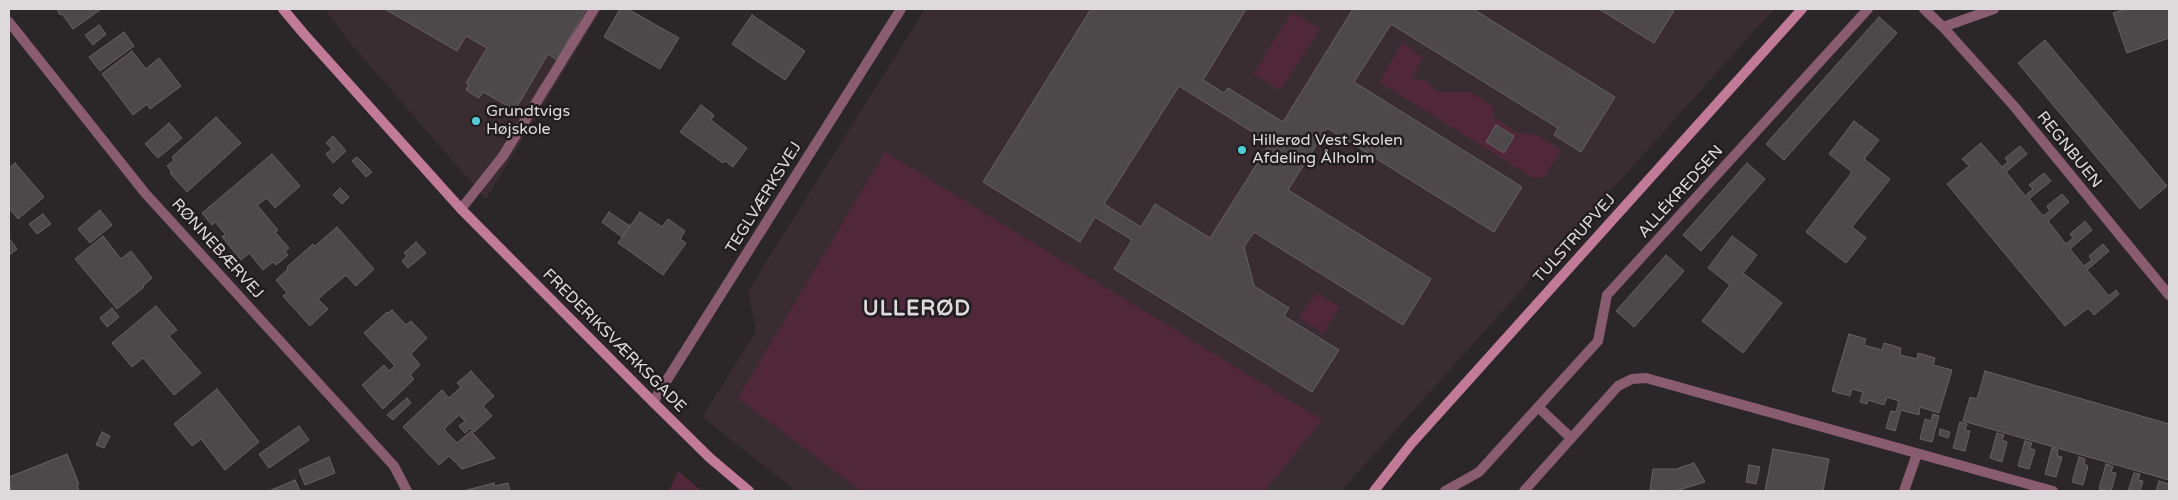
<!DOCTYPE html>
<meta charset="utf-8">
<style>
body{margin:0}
#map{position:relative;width:2178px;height:500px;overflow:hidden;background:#2b2628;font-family:"Varela Round",sans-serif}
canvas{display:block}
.frame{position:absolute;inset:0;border:10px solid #dedadc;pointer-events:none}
</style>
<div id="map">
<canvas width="2178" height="500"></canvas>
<div class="frame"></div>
</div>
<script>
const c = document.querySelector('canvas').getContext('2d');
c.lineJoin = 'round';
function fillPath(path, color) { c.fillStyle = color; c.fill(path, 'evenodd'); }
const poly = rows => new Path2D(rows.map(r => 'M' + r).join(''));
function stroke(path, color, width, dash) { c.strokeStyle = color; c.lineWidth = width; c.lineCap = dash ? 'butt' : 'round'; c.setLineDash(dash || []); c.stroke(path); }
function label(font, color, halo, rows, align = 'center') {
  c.font = font + ' "Varela Round",sans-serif'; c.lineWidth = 5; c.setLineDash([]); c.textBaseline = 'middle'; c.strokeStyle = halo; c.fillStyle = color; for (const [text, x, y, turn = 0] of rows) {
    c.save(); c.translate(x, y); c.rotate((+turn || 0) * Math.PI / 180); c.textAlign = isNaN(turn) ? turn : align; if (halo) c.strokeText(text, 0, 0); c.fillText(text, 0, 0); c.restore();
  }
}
fillPath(poly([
 [325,9,602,9,486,199,350,43],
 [925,9,1774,9,1341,491,796,491,702,417,756,332,748,291]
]), '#392d32');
fillPath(poly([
 [1292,12,1320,29,1280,90,1253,74],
 [1402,43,1423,57,1412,77,1416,80,1425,80,1434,87,1434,90,1439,92,1470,92,1493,106,1494,117,1517,133,1537,135,1561,150,1545,176,1535,179,1379,82],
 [885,152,1322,420,1265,491,861,491,738,398],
 [1316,293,1340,307,1323,333,1299,318],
 [678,471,702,491,669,491]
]), '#51283a');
const building = poly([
 [57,9,99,9,100,10,73,29,62,14,60,15,57,9],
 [385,9,586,9,557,60,548,54,515,110,483,92,479,98,466,90,469,84,466,83,487,48,466,36,457,51,385,9],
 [620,9,628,9,679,38,660,69,604,37,620,9],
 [1091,9,1246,9,1203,80,1224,93,1228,88,1283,122,1353,9,1473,9,1615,97,1581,152,1554,135,1558,128,1391,24,1354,82,1522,187,1494,232,1327,128,1288,190,1431,279,1403,325,1254,232,1244,247,1254,286,1289,308,1284,316,1339,350,1312,392,1114,269,1132,240,1095,217,1080,242,983,182,1091,9],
 [1179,86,1270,143,1210,238,1155,204,1141,227,1104,204,1179,86],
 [1599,9,1675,9,1654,43,1599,9],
 [2125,9,2169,9,2169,38,2127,53,2113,13,2125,9],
 [752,15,805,51,785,80,732,44,752,15],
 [1879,17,1897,33,1784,160,1766,144,1879,17],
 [99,25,106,34,93,45,85,35,99,25],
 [124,32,134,46,100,71,89,57,124,32],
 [2045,40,2167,186,2140,209,2018,63,2045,40],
 [132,51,146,69,159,58,181,86,150,109,147,104,133,115,102,74,132,51],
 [701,105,714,115,711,120,747,148,733,167,725,161,723,163,680,132,701,105],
 [216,117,241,143,187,192,170,173,172,172,167,166,174,160,172,157,216,117],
 [1854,121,1879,140,1864,159,1890,179,1852,227,1866,238,1846,263,1806,232,1852,172,1829,154,1854,121],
 [169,123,182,138,158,158,145,144,169,123],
 [1496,125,1514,136,1504,153,1486,142,1496,125],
 [333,136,346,151,333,163,326,154,332,149,326,143,333,136],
 [1981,143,2002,167,2008,162,2005,158,2020,146,2027,154,2006,172,2025,196,2033,189,2029,185,2044,173,2051,181,2029,199,2043,216,2050,211,2047,206,2062,194,2069,202,2048,221,2066,244,2073,238,2070,234,2085,221,2092,230,2070,249,2084,266,2092,260,2089,256,2103,244,2109,251,2087,270,2109,296,2116,290,2119,294,2094,315,2088,308,2065,326,1947,184,1969,166,1962,159,1981,143],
 [272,154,300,186,275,208,267,198,257,205,278,230,275,232,289,248,285,251,288,255,276,265,273,262,263,270,249,253,241,260,222,237,225,234,215,222,212,225,202,213,272,154],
 [357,157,372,172,366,177,352,161,357,157],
 [15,163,44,197,18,219,9,208,9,168,15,163],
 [1747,163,1765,179,1701,251,1683,235,1747,163],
 [340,188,349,197,342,204,333,195,340,188],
 [100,210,112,225,90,243,78,229,100,210],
 [609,212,630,226,622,237,602,222,609,212],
 [640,212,662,227,668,219,685,231,680,239,686,243,663,275,618,243,640,212],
 [43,214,51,224,37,234,29,224,43,214],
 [337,227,374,269,356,286,346,275,318,299,328,309,310,326,283,296,287,293,276,280,288,269,287,267,313,244,315,246,337,227],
 [103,236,121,259,131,251,152,278,143,286,144,287,117,309,75,259,103,236],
 [1732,236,1757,255,1743,273,1782,303,1743,353,1702,321,1730,285,1708,268,1732,236],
 [9,238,17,249,9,255,9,238],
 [416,242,426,253,408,268,402,261,407,256,404,253,416,242],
 [1666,255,1684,271,1634,327,1616,311,1666,255],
 [156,306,177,330,169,336,201,373,174,395,143,358,132,367,112,343,156,306],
 [112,308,119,317,107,327,100,318,112,308],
 [392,310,406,325,411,321,427,338,411,354,420,365,410,375,414,379,383,409,362,385,384,365,389,371,395,366,364,333,387,312,388,313,392,310],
 [1849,334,1866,339,1864,345,1882,350,1884,343,1901,348,1900,355,1917,359,1918,353,1935,358,1933,365,1952,370,1939,413,1920,407,1919,415,1901,410,1895,431,1886,428,1891,411,1896,412,1899,401,1887,397,1884,405,1868,400,1867,404,1860,402,1863,392,1852,389,1850,396,1832,391,1849,334],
 [471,371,494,396,483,406,492,416,474,432,470,428,465,433,459,426,465,421,459,415,444,429,457,443,471,431,495,458,462,469,449,456,439,465,403,427,442,390,449,398,461,387,457,383,471,371],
 [1985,371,2169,424,2169,480,1963,421,1970,397,1977,399,1985,371],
 [217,389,259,442,225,470,201,439,192,446,174,424,217,389],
 [407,398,411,403,393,420,387,415,407,398],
 [1933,414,1939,416,1932,442,1920,439,1925,419,1931,421,1933,414],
 [1960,422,1967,424,1965,430,1970,431,1965,451,1953,448,1960,422],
 [299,426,309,440,269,468,259,454,299,426],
 [1940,429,1950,432,1948,438,1939,435,1940,429],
 [102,432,110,436,104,448,96,445,102,432],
 [1997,433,2004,435,2002,440,2007,442,2002,462,1990,458,1997,433],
 [2025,441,2032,443,2030,448,2035,450,2029,469,2018,466,2025,441],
 [2052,448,2058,450,2057,456,2062,457,2056,477,2045,474,2052,448],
 [1773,449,1829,459,1823,491,1765,491,1773,449],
 [67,454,79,484,77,485,79,491,11,491,9,477,67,454],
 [329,457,335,473,305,485,299,470,329,457],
 [2079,457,2085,459,2084,464,2088,466,2083,485,2072,482,2079,457],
 [1694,463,1705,482,1676,491,1650,490,1653,469,1676,469,1694,463],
 [2106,464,2113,466,2111,472,2116,473,2111,491,2099,489,2106,464],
 [1749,465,1760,467,1756,484,1746,482,1749,465],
 [2134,473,2140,474,2138,480,2143,481,2140,491,2128,491,2134,473],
 [295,480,300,491,269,491,295,480],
 [2159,481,2169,484,2169,491,2156,491,2159,481],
 [494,483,494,486,508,483,510,491,463,491,494,483]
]);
fillPath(building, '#4d484a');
stroke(building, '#676164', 1);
stroke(poly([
 [1924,9,1943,27,2013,105,2169,295],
 [9,22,145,193,394,466,407,491],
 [1943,27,1994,9],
 [461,209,503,156,594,9],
 [653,402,901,9],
 [1538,407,1571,438],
 [1445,491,1479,472,1598,341,1607,295,1868,9],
 [1524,491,1618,386,1632,379,1646,378,2053,491],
 [1904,491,1917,454]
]), '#895d6f', 10);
stroke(poly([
 [283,9,304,34,461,209,653,402,710,458,749,491],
 [1374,491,1411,444,1802,9]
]), '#c17a98', 10);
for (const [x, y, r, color] of [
 [476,121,5,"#52ccd6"],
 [1242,150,5,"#52ccd6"]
]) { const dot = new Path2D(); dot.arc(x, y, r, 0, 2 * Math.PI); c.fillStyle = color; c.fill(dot); stroke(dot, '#211c1e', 2); }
label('16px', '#dedadc', '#211c1e', [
 ["Grundtvigs",486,112],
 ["Højskole",486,130],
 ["Hillerød Vest Skolen",1252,141],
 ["Afdeling Ålholm",1252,159]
], 'left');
label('16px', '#dedadc', '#211c1e', [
 ["REGNBUEN",2069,150,51],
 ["ALLÉKREDSEN",1681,192,-48],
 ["TEGLVÆRKSVEJ",764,198,-58],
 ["TULSTRUPVEJ",1575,239,-48],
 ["RØNNEBÆRVEJ",217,249,48],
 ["FREDERIKSVÆRKSGADE",614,341,45]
]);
c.letterSpacing = '1px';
label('bold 21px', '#dedadc', '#211c1e', [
 ["ULLERØD",917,309]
]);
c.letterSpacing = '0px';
</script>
